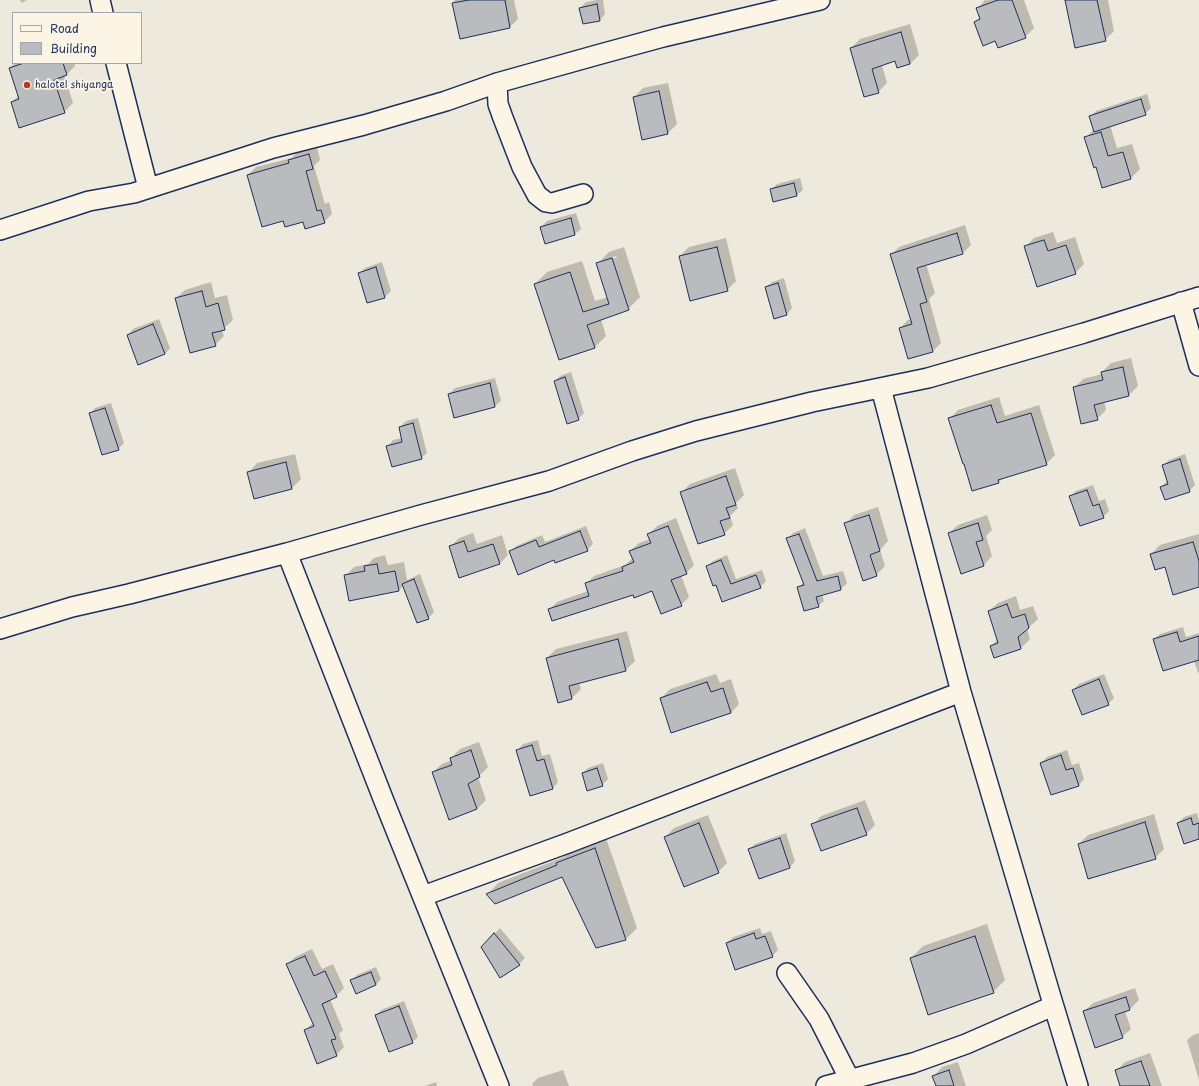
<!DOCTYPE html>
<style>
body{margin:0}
#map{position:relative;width:1199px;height:1086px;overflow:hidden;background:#eee9dd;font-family:"Playpen Sans",sans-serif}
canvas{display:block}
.legend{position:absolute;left:12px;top:12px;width:130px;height:52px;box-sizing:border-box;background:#fcf5e5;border:1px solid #a2a6af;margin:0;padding:5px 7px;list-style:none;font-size:12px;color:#1b2f5e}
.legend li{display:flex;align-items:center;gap:8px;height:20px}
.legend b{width:20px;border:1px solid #a2a6af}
</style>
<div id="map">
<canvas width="1199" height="1086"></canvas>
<ul class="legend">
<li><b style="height:5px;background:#fcf5e5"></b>Road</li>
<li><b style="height:11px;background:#babbbe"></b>Building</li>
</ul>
</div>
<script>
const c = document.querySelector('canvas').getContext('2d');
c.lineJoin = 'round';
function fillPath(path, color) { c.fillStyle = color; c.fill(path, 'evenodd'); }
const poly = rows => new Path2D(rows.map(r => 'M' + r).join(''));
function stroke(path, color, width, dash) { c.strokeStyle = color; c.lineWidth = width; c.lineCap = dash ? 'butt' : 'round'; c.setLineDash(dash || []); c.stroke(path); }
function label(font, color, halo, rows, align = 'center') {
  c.font = font + ' "Playpen Sans",sans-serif'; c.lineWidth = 3.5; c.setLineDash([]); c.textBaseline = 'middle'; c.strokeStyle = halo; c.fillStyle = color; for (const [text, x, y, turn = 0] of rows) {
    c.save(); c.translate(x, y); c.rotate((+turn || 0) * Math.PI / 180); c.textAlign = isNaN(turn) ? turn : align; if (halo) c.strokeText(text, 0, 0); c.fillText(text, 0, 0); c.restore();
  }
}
fillPath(poly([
 [20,0,27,0,22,3],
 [454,0,514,0,518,19,510,27,461,38],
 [597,0,603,0,605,14,600,20,580,8,586,2],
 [985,0,1024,0,1034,28,1025,37,996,40,975,22,980,17,977,9],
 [1068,0,1108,0,1114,31,1105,40],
 [910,24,919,55,910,64,898,67,896,60,882,65,887,83,878,92,851,48,860,39],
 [15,63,75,63,75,66,66,75,64,75,73,103,64,112,12,102,19,95,10,68],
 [668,83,677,124,668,133,643,138,634,97,643,88],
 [1147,94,1151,108,1145,114,1110,125,1117,148,1132,144,1140,169,1131,178,1086,137,1094,129,1090,117,1096,111],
 [317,147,320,160,314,166,325,204,329,202,332,214,324,222,284,219,248,175,256,167,292,158,297,152],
 [800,178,803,190,797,195,772,189,777,184],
 [576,213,581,229,575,234,545,242,541,227,547,221],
 [965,225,971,245,963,253,926,264,935,293,929,299,941,343,933,351,909,358,900,328,908,320,911,319,891,255,899,247],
 [1053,232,1057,243,1075,237,1084,264,1075,273,1025,247,1034,238],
 [726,238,736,281,727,290,680,256,689,247],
 [624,247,640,297,628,309,601,319,606,336,594,348,535,284,547,272,582,261,595,301,608,297,597,264,609,252],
 [616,256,617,257,610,260,610,258],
 [382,262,391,291,385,297,368,302,359,274,365,268],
 [784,278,792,308,787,314,766,287,772,282],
 [211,282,215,298,227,295,233,320,222,330,224,336,215,345,176,298,185,290],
 [159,319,170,348,165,354,128,335,133,329],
 [1131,358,1138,386,1129,395,1104,401,1106,410,1097,419,1074,388,1083,379,1102,374,1102,372,1111,363],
 [571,372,584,413,578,419,555,381,560,376],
 [495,378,501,401,495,406,455,416,449,394,455,388],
 [999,397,1005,416,1039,405,1055,455,1046,464,1003,477,999,482,965,463,949,419,958,410],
 [111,403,124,443,118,449,90,414,95,408],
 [418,418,427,453,421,458,388,446,393,440,403,438,400,427,406,421],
 [295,454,301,479,292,488,255,497,249,472,257,463],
 [1185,454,1195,485,1189,491,1161,487,1167,481,1163,466,1169,460],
 [735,468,744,495,736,503,738,508,730,516,733,525,724,534,682,492,690,484],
 [1093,485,1099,501,1105,499,1109,511,1103,517,1070,497,1076,491],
 [878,507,888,541,880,550,885,566,876,575,846,524,854,515],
 [987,515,992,530,986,536,992,556,984,565,949,533,958,525],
 [676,518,694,565,686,573,681,575,689,597,681,605,652,590,549,610,557,602,588,591,586,584,594,576,625,565,633,558,630,551,639,543,650,539,649,534,657,526],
 [586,526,593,544,587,550,555,559,510,552,516,546,542,535,545,542],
 [805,528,823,576,843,571,847,583,841,589,822,594,824,601,818,606,799,587,804,582,788,539,793,533],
 [473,533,477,544,502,535,508,555,499,564,450,547,459,538],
 [1199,534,1199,586,1165,566,1151,554,1160,545],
 [385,555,388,565,404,562,407,580,420,574,434,612,428,618,404,585,399,590,345,576,354,567,368,564,374,558],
 [727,555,736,579,762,570,766,581,760,587,717,584,707,566,713,561],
 [1016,596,1020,610,1033,606,1038,619,1027,629,1030,639,1021,648,995,657,991,646,998,639,989,611,998,603],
 [1183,627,1186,637,1199,633,1199,672,1198,673,1194,660,1154,639,1160,634],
 [627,631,635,661,626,670,579,683,581,689,572,698,547,658,556,649],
 [716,674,720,683,731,679,739,704,731,713,661,698,670,689],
 [1104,674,1114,698,1108,704,1073,690,1079,684],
 [538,740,542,756,550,754,558,782,553,788,518,750,523,744],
 [479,742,488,767,478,777,486,800,477,809,433,772,442,764,452,760,451,758,460,749],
 [1067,750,1072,765,1079,763,1084,779,1079,785,1051,794,1041,763,1047,757],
 [603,763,608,779,602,785,583,773,588,768],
 [865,800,875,825,866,834,813,825,821,816],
 [1197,813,1199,820,1199,838,1178,823,1184,817],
 [1154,814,1164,849,1155,858,1079,844,1088,835],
 [708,815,727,863,718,872,665,837,674,828],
 [786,833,795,861,790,867,759,878,749,850,755,844],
 [606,838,637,928,626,939,597,947,563,876,488,894,498,883,564,857,568,853],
 [987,924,1005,980,993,992,911,958,923,946],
 [500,928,525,958,519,964,501,976,482,948],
 [760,928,762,934,771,931,778,950,772,956,727,943,733,937],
 [312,949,322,969,333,964,344,988,336,996,330,999,343,1030,339,1034,344,1047,336,1055,305,1030,314,1022,287,965,295,957],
 [376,967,381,979,376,985,351,981,357,975],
 [1135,988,1139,1000,1130,1009,1125,1011,1131,1029,1122,1037,1084,1011,1093,1003],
 [404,1001,418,1037,412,1042,376,1016,381,1010],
 [1199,1033,1199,1080,1187,1040,1193,1035],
 [1150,1053,1162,1086,1121,1086,1116,1071,1125,1062],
 [958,1062,966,1086,937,1086,934,1076,942,1067],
 [563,1070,569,1086,533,1086,532,1084,538,1078],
 [436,1082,437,1086,425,1086]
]), '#0003');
const building = poly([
 [469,0,505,0,510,28,460,39,452,3,469,0],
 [998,0,1012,0,1026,38,998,48,995,41,983,46,974,22,980,19,976,8,998,0],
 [1065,0,1097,0,1106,41,1075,48,1065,0],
 [597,4,600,21,583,24,579,8,597,4],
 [901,32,910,64,897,68,895,61,872,69,879,93,864,97,850,48,901,32],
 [24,63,63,63,67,75,54,80,65,113,19,128,11,102,19,99,9,68,24,63],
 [659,91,668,134,642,140,633,97,659,91],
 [1141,99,1146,115,1094,132,1089,116,1141,99],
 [1101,132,1108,156,1123,152,1131,179,1102,188,1096,167,1094,168,1084,137,1101,132],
 [309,154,313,169,306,171,317,211,321,210,325,223,305,229,303,222,285,227,283,221,262,227,247,175,289,163,288,160,309,154],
 [794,183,797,196,773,202,770,189,794,183],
 [571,218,575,235,545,244,540,227,571,218],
 [957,233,963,254,917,268,927,302,920,304,933,352,908,359,899,328,912,324,890,254,957,233],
 [1044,240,1048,251,1066,245,1076,274,1037,287,1024,246,1044,240],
 [717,247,728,291,690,301,679,256,717,247],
 [612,258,629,310,587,325,595,348,559,360,534,284,570,272,583,312,609,304,596,263,612,258],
 [376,267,385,298,367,303,358,273,376,267],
 [778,283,787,315,774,319,765,287,778,283],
 [202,291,206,307,218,303,225,330,212,333,216,346,190,353,175,298,202,291],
 [153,324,165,354,138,365,127,335,153,324],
 [1123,367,1129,396,1094,405,1098,420,1081,424,1073,387,1103,380,1101,372,1123,367],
 [565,377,579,420,567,424,554,381,565,377],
 [490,383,495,407,454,418,448,394,490,383],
 [991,405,997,423,1031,413,1047,465,998,480,999,483,972,491,964,464,963,464,948,418,991,405],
 [105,408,119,450,102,455,89,413,105,408],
 [413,423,422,459,392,467,386,446,402,442,399,427,413,423],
 [1180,459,1190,492,1165,500,1160,487,1168,484,1162,465,1180,459],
 [286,462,292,489,254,499,247,472,286,462],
 [726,476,736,505,726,508,730,518,720,521,725,535,698,544,680,492,726,476],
 [1087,490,1093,506,1099,504,1104,518,1080,526,1069,496,1087,490],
 [869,515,880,551,870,555,877,576,863,581,844,523,869,515],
 [978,523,983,540,976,542,984,566,961,574,948,533,978,523],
 [668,526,687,574,671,580,682,606,661,614,652,591,634,598,633,595,552,621,548,609,589,596,585,583,623,571,622,567,634,562,629,551,651,543,647,534,668,526],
 [580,531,588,551,555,563,554,560,518,575,509,551,536,540,539,547,580,531],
 [799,534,817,581,838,576,841,590,816,597,819,607,804,611,797,587,804,585,786,538,799,534],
 [464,541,468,552,493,544,500,564,459,578,449,546,464,541],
 [1193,542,1199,561,1199,587,1173,595,1165,567,1155,570,1150,554,1193,542],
 [721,560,731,584,756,575,761,588,722,602,716,585,713,586,706,566,721,560],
 [377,564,379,574,395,571,399,591,349,601,344,575,365,571,364,566,377,564],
 [414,579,429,619,417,623,402,584,414,579],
 [1007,604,1012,618,1025,614,1029,628,1018,637,1021,649,994,658,990,646,998,643,988,611,1007,604],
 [1177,632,1180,642,1199,636,1199,660,1163,671,1153,639,1177,632],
 [618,639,626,671,569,686,572,699,558,703,546,658,618,639],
 [1099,679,1109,705,1082,715,1072,690,1099,679],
 [707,682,711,692,723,688,731,713,671,733,660,698,707,682],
 [532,745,537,761,544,759,553,789,530,796,516,750,532,745],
 [471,750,480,777,468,784,477,809,449,820,432,772,452,765,450,758,471,750],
 [1061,755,1066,770,1073,768,1079,786,1051,795,1040,763,1061,755],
 [597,768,603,786,587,791,582,773,597,768],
 [857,808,867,835,821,851,811,824,857,808],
 [1191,818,1193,825,1199,823,1199,839,1184,844,1177,823,1191,818],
 [1145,822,1156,859,1088,879,1078,844,1145,822],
 [699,823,719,873,684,887,664,837,699,823],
 [780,838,790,868,759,879,748,849,780,838],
 [595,848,626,940,596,948,562,877,495,904,486,894,557,865,556,863,595,848],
 [494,933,520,965,500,978,481,947,494,933],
 [754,933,756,939,765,936,773,957,735,970,726,943,754,933],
 [975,936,994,993,928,1015,910,958,975,936],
 [305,956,314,976,325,971,337,997,322,1004,336,1039,331,1040,337,1056,317,1064,304,1030,314,1026,286,964,305,956],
 [371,972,376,985,356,994,350,980,371,972],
 [1126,997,1130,1010,1115,1015,1123,1038,1095,1048,1083,1011,1126,997],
 [399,1006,413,1043,389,1052,375,1015,399,1006],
 [1141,1061,1150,1086,1120,1086,1115,1070,1141,1061],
 [949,1070,954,1086,936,1086,932,1076,949,1070]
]);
fillPath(building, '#babbbe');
stroke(building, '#1b2f5e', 1);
const minor = poly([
 [100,0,103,13],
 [116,63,148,188],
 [497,83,498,104,503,118,522,167,537,195,546,202,552,203,583,194],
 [0,230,89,201,134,193,273,148,364,125,446,101,497,83,597,55,663,37,820,0],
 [1181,302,1199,366],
 [881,388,961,692,1051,997,1078,1086],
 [287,553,384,801,499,1086],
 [0,629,72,607,129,594,287,553,421,515,549,481,632,451,696,431,812,402,928,378,1084,333,1199,297],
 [423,896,568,843,961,692],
 [787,973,819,1019,850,1080],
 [826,1086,913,1063,966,1044,1053,1006]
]);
stroke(minor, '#1b2f5e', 22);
stroke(minor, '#fcf5e5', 19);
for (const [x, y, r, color] of [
 [27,85,4,"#c8321e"]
]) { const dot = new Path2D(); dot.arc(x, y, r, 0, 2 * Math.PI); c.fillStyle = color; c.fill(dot); stroke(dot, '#fcf5e5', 1.5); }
label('10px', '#1b2f5e', '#fcf5e5', [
 ["halotel shiyanga",35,85]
], 'left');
</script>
